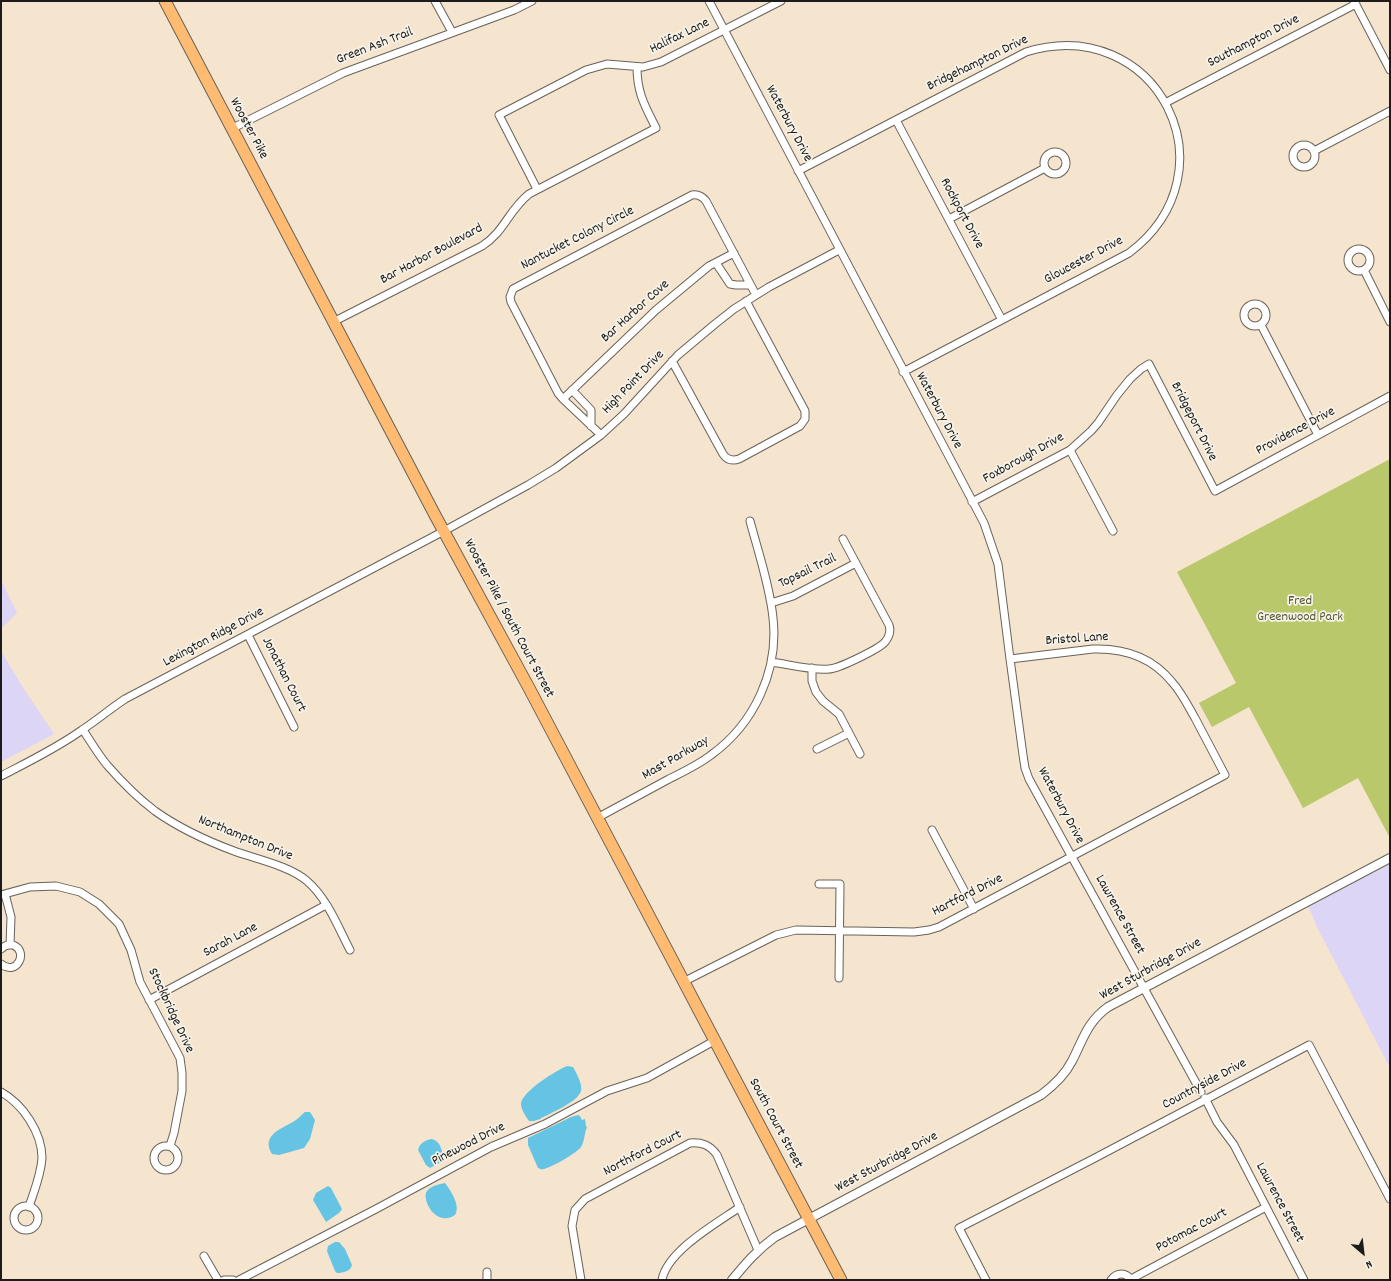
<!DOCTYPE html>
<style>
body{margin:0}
#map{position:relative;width:1391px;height:1281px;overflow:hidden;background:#f5e4ce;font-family:Dekko,sans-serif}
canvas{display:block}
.frame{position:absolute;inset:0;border:2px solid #1c1c1c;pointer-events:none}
.north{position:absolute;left:1343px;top:1233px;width:40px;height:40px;-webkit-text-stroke:3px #f7f3e8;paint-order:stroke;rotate:152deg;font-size:11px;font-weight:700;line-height:16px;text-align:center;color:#1c1c1c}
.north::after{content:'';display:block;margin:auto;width:14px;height:18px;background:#1c1c1c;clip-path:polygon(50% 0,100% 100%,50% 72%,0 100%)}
</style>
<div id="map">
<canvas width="1391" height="1281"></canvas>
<div class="frame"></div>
<div class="north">N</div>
</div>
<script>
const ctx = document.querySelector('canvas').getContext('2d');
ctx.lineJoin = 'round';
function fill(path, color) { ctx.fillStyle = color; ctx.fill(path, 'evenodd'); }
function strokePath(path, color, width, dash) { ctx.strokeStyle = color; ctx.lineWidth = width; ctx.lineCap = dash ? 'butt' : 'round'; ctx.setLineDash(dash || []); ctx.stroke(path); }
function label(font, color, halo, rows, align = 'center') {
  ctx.font = font + ' Dekko,sans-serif'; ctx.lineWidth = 3.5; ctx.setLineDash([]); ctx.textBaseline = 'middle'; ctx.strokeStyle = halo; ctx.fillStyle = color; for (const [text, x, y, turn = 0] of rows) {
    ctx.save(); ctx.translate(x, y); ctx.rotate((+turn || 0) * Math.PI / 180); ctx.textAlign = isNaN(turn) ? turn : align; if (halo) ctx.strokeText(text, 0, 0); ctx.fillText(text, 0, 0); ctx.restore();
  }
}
const built = new Path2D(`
 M1 580 17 613 1 629Z
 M1 651 22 686 54 734 1 762Z
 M1390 864V1068L1317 927 1308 906Z`);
const green = new Path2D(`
 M1390 459V838L1358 778 1303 808 1249 707 1212 727 1199 703 1236 683 1177 572Z`);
const water = new Path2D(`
 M567 1066 573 1067C576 1072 583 1085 581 1091 578 1102 550 1113 540 1119L534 1121H529C526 1117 521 1109 521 1104 521 1092 557 1070 567 1066Z
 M305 1112H310L315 1120 310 1139 304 1148 279 1155 272 1154C261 1136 280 1129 293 1122 297 1120 301 1115 305 1112Z
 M578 1115 580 1116 582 1120 585 1119 586 1126 587 1127C584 1134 585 1140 581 1147 577 1153 552 1167 544 1169 542 1170 541 1169 538 1168L528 1145V1138L571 1117Z
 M431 1139C441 1140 443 1153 443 1161L430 1168 426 1165 418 1150C420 1143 424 1141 431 1139Z
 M445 1183C451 1191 461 1206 455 1215 435 1228 421 1198 427 1191 431 1186 439 1184 445 1183Z
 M328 1186 331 1188 342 1209 339 1213 326 1222 313 1200 316 1193Z
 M335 1242H339L345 1249 352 1265C351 1271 343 1273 337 1273L335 1271 327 1251 328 1246Z`);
const minor = new Path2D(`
 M435 1 452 32
 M709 1 984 523 998 564 1010 659 1023 755 1025 768 1029 779 1201 1092
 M1354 1 1390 70
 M1165 103 1356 4
 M896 120 1002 320
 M231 129 343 73 514 10 532 1
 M1293 156a11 11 0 1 1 22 0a11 11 0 1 1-22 0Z
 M1314 151 1390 111
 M1044 163a11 11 0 1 1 22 0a11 11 0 1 1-22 0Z
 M798 171 1026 52C1156 12 1238 171 1129 253L903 372
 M537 189 499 115 586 70 607 64 643 67 661 62 781 1
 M949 219 1045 168
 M1348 260a11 11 0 1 1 22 0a11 11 0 1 1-22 0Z
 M716 263 730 284 736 285H750
 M1364 270 1390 322
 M1244 315a11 11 0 1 1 22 0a11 11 0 1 1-22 0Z
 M333 322 482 246C505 231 508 211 529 194L656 128C645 106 637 93 637 67
 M1261 325 1318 435
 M672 361 723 454C727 460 733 461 739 459L800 426 805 419V411L746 301
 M572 390 591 410V426
 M563 399 656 310 709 266 734 253
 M601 435 563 399 558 393 511 302 510 297 513 289 692 195C698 194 702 196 706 201L756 295
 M1070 450 1113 531
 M972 502 1070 450 1091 431 1098 423 1117 395 1130 379 1141 369 1149 364 1215 491 1390 396
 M771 603 793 596 856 563
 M248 635 294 727
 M771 662C787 664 814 671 829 669 838 669 879 649 885 642 889 637 891 631 889 625L843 539
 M812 668V681L816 692 823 701 839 714 860 754
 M83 730C91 742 98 754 107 765 121 781 139 799 155 811 179 828 207 841 234 851 256 859 290 866 307 881 327 898 338 927 350 950
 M817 749 849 733
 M1 776C28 762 57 748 82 730 97 720 110 709 125 699L444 531 528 485 556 468 601 435 624 414 678 355 715 324 734 309 769 287 839 250
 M597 818C621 805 645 792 669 779 683 772 698 765 711 755 754 724 779 671 773 618 770 587 758 551 750 521
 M932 830 974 909
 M819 884H840L839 978
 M5 894 11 917 10 945
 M1 895 30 887 56 886 80 892 99 904 119 924 131 950 140 982 180 1058 182 1073V1091L174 1133 170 1146
 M1 949C4 946 8 944 13 945 29 951 17 977 1 964
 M683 982 776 935 796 930 914 932 929 930 939 927 1225 775C1215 756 1205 737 1195 718 1188 706 1182 693 1172 682 1152 657 1124 648 1093 649L1010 659
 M149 1000 326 905
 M1 1092C23 1104 42 1133 42 1158 41 1175 34 1191 29 1207
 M1205 1098 1217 1122 1234 1145 1304 1280
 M154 1158a12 12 0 1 1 24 0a12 12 0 1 1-24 0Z
 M14 1218a12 12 0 1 1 24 0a12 12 0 1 1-24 0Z
 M204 1256 218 1280
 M487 1272V1280
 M1131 1279 1266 1207
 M224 1280H233
 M239 1280 376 1209 491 1147 545 1124 607 1091 647 1078 714 1041
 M581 1280 572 1226 575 1210 585 1199 690 1143C702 1142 710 1145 717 1155L758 1250
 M662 1280C667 1251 717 1223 740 1207
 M986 1280 959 1228 1093 1159 1309 1045 1390 1199
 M1111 1280C1117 1272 1126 1272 1131 1280`);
const tertiary = new Path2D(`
 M732 1280C746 1263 757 1250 775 1237L1041 1095C1053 1086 1065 1075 1072 1061 1083 1040 1087 1022 1108 1007L1390 858`);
const primary = new Path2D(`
 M165 1 436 517 529 688 841 1280`);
const streetNames = [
 ["Halifax Lane",680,37,-26],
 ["Southampton Drive",1254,42,-27],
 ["Green Ash Trail",375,47,-21],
 ["Bridgehampton Drive",978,64,-26],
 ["Waterbury Drive",788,124,62],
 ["Wooster Pike",248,129,62],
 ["Rockport Drive",961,214,62],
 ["Nantucket Colony Circle",578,239,-27],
 ["Bar Harbor Boulevard",432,255,-28],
 ["Gloucester Drive",1084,261,-28],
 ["Bar Harbor Cove",636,312,-42],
 ["High Point Drive",634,383,-46],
 ["Waterbury Drive",938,411,62],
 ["Bridgeport Drive",1193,422,63],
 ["Providence Drive",1296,432,-28],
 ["Foxborough Drive",1024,459,-29],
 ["Topsail Trail",808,572,-26],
 ["Wooster Pike / South Court Street",508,619,62],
 ["Lexington Ridge Drive",214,638,-28],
 ["Bristol Lane",1077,640,-4],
 ["Jonathan Court",283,675,63],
 ["Mast Parkway",676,759,-30],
 ["Waterbury Drive",1060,806,62],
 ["Northampton Drive",245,839,22],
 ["Hartford Drive",968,896,-27],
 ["Lawrence Street",1119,915,61],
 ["Sarah Lane",231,941,-28],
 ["West Sturbridge Drive",1151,970,-29],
 ["Stockbridge Drive",170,1011,65],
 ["Countryside Drive",1205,1085,-28],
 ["South Court Street",775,1124,62],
 ["Pinewood Drive",469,1145,-27],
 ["Northford Court",643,1154,-27],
 ["West Sturbridge Drive",887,1163,-28],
 ["Lawrence Street",1279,1203,62],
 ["Potomac Court",1192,1231,-28]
];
const parkNames = [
 ["Fred",1300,602],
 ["Greenwood Park",1300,618]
];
fill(built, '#ddd5f6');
fill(green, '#b9c86b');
fill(water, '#65c4e3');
strokePath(minor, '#68625a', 9);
strokePath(tertiary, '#68625a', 10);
strokePath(primary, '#68625a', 13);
strokePath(minor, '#fff', 7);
strokePath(tertiary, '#fff', 8);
strokePath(primary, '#ffbb71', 11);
label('14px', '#1c1c1c', '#f7f3e8', streetNames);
label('14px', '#535838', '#f7f3e8', parkNames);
</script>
